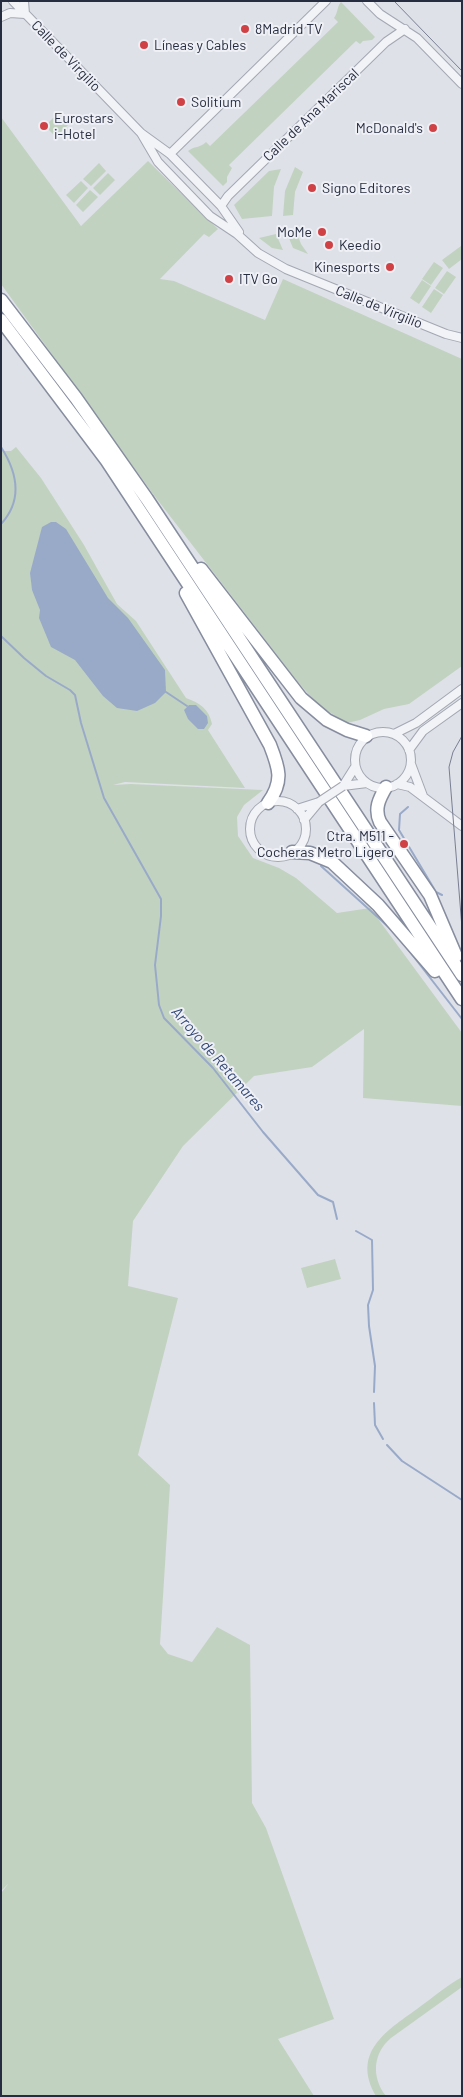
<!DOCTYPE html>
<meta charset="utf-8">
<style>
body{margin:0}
#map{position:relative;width:463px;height:2097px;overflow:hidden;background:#dfe1e8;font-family:Barlow,sans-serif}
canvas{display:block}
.frame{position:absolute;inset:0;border:2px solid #272d40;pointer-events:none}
</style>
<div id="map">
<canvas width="463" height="2097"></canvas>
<div class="frame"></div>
</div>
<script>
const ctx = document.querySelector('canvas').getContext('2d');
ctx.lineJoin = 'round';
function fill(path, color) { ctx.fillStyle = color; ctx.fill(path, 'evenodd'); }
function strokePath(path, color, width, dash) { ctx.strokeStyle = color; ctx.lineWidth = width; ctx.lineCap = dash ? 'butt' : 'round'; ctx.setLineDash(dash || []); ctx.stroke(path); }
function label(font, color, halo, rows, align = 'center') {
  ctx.font = font + ' Barlow,sans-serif'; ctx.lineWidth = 4; ctx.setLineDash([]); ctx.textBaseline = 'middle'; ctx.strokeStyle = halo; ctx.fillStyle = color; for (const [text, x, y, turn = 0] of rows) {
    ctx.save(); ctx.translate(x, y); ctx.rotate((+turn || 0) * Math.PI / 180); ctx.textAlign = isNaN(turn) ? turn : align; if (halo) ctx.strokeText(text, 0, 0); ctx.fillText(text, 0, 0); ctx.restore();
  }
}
const green = new Path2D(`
 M341 2 375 37 372 40 363 41 360 44 356 41 229 165 232 168 227 177V182L223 186 188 151C194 146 200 148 206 142L210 146 338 22 334 18C338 13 337 6 341 2Z
 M59 112 70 123 56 137 45 126Z
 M1 117 81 226 148 161 218 229 209 237 204 234 160 279 174 281 265 320 283 279 462 359V666L409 704 384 709 360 720 347 723 318 705 297 681 153 494 1 284Z
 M99 163 106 171 91 186 83 179Z
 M295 167 303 172 295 192 293 215 283 216 285 191Z
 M281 169 274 187 272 216 242 219 234 205 269 171Z
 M108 173 115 180 100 195 93 188Z
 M81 181 88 188 74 203 66 195Z
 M90 190 98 197 83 212 76 205Z
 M295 228 301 244 308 254 293 248 286 231Z
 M276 234 283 250 272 248 259 238Z
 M461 246 462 259 449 269 442 260Z
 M434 262 443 268 431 285 422 279Z
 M447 271 456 277 444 294 435 288Z
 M422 280 431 286 419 304 410 298Z
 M434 289 443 295 431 313 422 307Z
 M16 447 41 478 84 545 117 604 136 621 186 698C200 703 209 709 212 724L208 730 245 788 125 782 113 785 131 784 263 790 244 805 237 817 238 836 253 858 279 868 296 878 337 913 370 908 462 1033V1106L363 1098 364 1029 312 1067 254 1076 183 1146 133 1221 128 1286 178 1298 138 1455 170 1485 160 1644 168 1654 192 1662 217 1627 250 1645 252 1803 266 1828 334 2019 278 2039 314 2096H1V1893L9 1883 1 1891V451H11Z
 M335 1259 341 1279 307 1288 301 1268Z
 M462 1977V1987L391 2038C373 2053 371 2077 386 2096H376C351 2053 386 2031 417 2009 432 1998 446 1986 462 1977Z`);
const water = new Path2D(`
 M51 522H56L66 529 108 598 128 618 165 670 166 692 155 703 137 711 117 708 103 696 75 660 51 647 39 618 40 610 32 590 30 573 42 527Z
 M189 705H196L207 716 208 723 204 729H198L188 719 184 710Z`);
const stream = new Path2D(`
 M1 447C17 472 23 500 1 524
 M1 636 24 658 46 676 70 690 75 695 81 723 104 798 161 899V916L155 965 159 1005 164 1018 213 1068 263 1132 318 1195 333 1202 337 1219
 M166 692 187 706
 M408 807 400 814 399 830 436 892 442 895
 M321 866 393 931
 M407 948 462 1019
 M356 1231 372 1240 373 1290 368 1305 369 1326 375 1366 374 1392
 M374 1403 375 1425 383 1439
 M387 1445 402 1461 462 1500`);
const minor = new Path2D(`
 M13 1 141 133 170 154 221 206 239 232
 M367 1 380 14 417 38 462 84
 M1 17 10 13 25 14 24 1
 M141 133 158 162 210 216 237 234 258 253 286 269 446 334 462 338
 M170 154 326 1
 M221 206 228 196 386 42 405 29
 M355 760a28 28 0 1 1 56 0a28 28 0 1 1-56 0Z
 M394 734 416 723 462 689
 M409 750 423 731 462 703
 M411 764 423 796
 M397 784 410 787 462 826
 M343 786 367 783
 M343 786 355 767
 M250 829a28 28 0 1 1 56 0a28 28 0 1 1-56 0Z
 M297 809 319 802
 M304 820 319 802`);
const trunk = new Path2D(`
 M1 300 76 398 147 499 462 975
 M1 320 107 461 462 999
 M201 569 301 698 327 720 347 730 366 736
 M186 593 270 745C279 768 284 781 268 803
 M386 787C379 799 374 809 380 822L430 895 456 956
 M292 852 310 853 332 862 378 905 435 971`);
const tram = new Path2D(`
 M394 1 462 71
 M462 736 453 752 449 767 462 928`);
const minorBridge = new Path2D(`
 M319 802 343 786`);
const markers = [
 [245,29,5,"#d04145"],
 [144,45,5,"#d04145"],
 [181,102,5,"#d04145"],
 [44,126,5,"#d04145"],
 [433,128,5,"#d04145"],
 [312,188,5,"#d04145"],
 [322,232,5,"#d04145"],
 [329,245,5,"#d04145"],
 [390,267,5,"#d04145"],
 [229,279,5,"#d04145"],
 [404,844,5,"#d04145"]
];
const poiNames = [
 ["8Madrid TV",255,29],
 ["Líneas y Cables",154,45],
 ["Solitium",191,102],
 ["Eurostars",54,118],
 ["i-Hotel",54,134],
 ["McDonald's",423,128,"right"],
 ["Signo Editores",322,188],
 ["MoMe",312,232,"right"],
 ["Keedio",339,245],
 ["Kinesports",380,267,"right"],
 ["ITV Go",239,279],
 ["Ctra. M511 -",394,836,"right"],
 ["Cocheras Metro Ligero",394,852,"right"]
];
const streetNames = [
 ["Calle de Virgilio",66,56,46],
 ["Calle de Ana Mariscal",311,115,-44],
 ["Calle de Virgilio",379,307,22]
];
const waterNames = [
 ["Arroyo de Retamares",218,1059,49]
];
fill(green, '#c2d2c0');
fill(water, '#99aac9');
strokePath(stream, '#99aac9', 2);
strokePath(minor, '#a4a7b2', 10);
strokePath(trunk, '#868d9f', 15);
strokePath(minor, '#f1f3f7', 8);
strokePath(trunk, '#fff', 12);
strokePath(tram, '#787f92', 1);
strokePath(minorBridge, '#a4a7b2', 10, []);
strokePath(minorBridge, '#f1f3f7', 8);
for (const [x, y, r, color] of markers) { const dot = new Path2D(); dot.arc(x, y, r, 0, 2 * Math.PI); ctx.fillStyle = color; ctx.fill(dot); strokePath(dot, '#eef0f6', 2); }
label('14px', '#272d40', '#eef0f6', poiNames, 'left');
label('14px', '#272d40', '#eef0f6', streetNames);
label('italic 15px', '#314774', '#eef0f6', waterNames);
</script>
